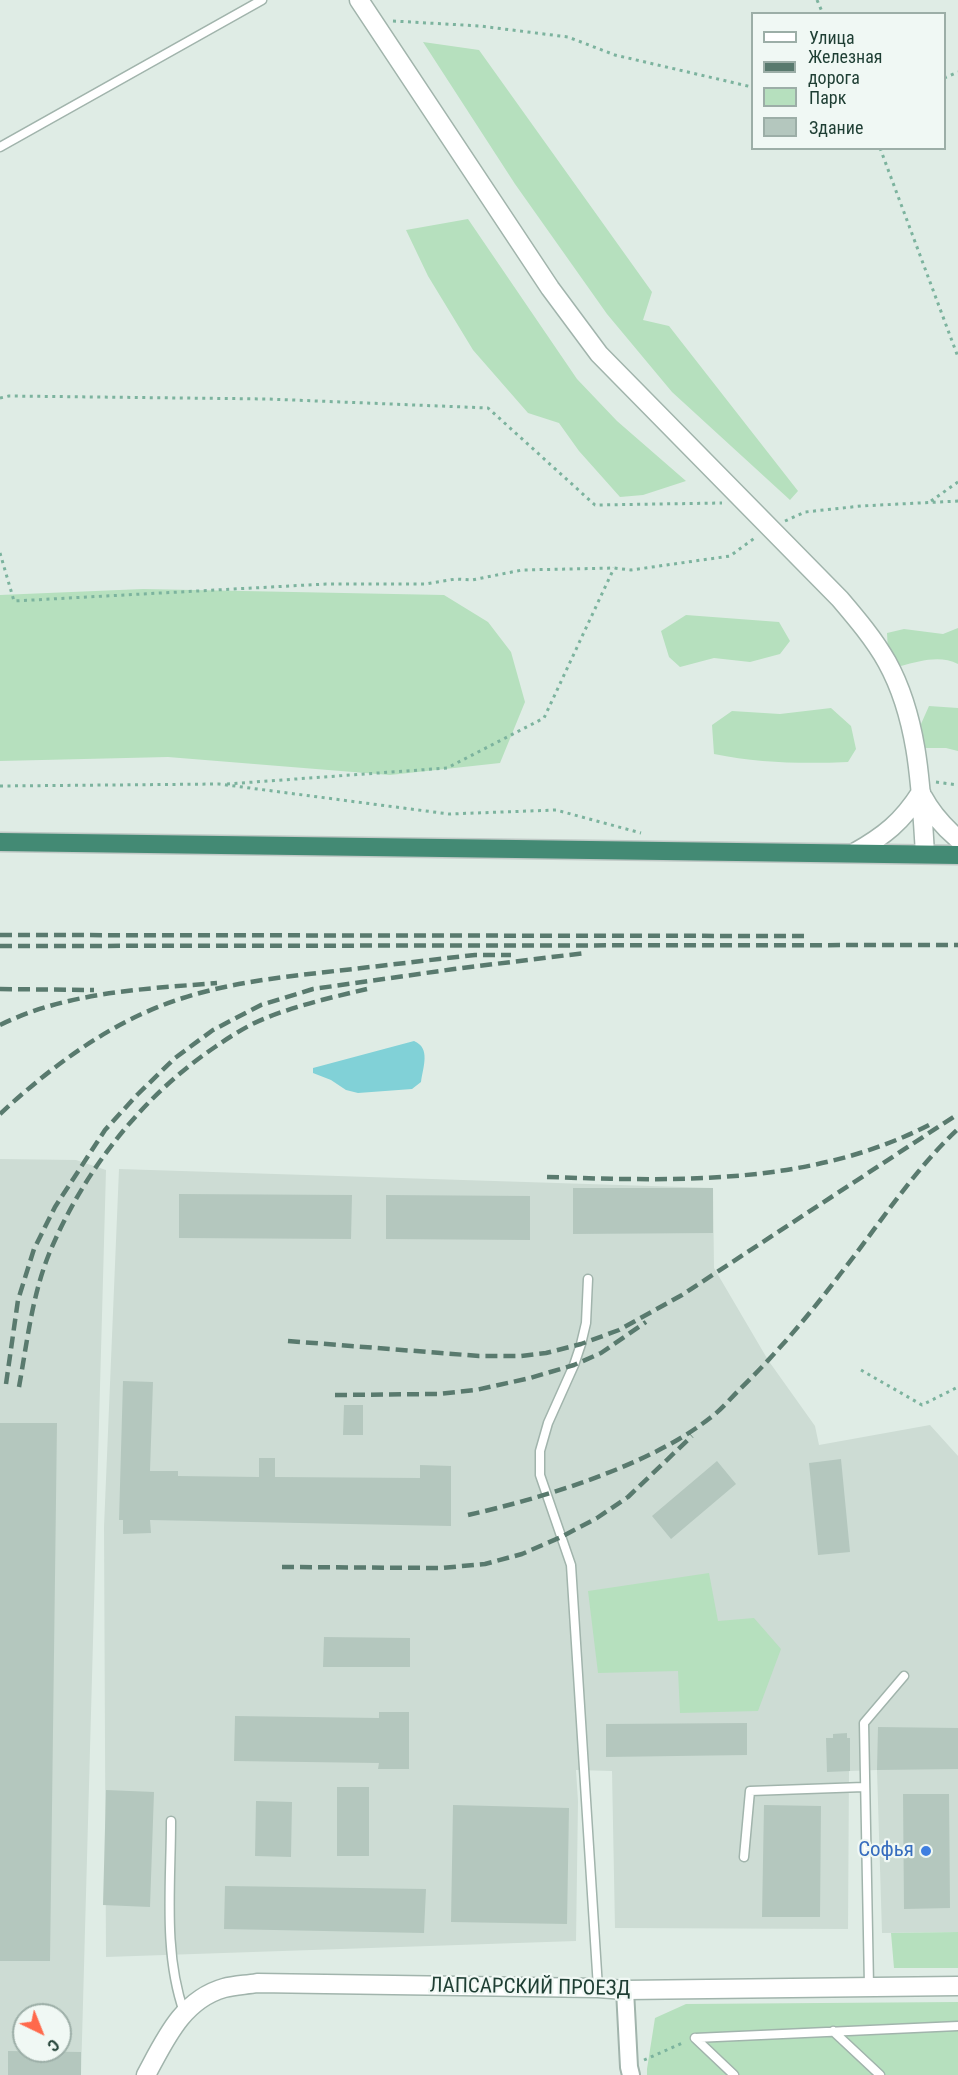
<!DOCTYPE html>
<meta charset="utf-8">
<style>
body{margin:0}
#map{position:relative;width:958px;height:2075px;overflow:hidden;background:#dfece5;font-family:"Roboto Condensed",sans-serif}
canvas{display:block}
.legend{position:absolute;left:751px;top:12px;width:195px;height:138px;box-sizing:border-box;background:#f0f8f4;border:2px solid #9caea7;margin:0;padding:8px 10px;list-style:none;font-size:18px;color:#1e3e33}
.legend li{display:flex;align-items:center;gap:12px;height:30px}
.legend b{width:30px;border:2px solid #9caea7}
.north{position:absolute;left:12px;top:2003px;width:60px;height:60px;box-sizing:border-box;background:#f0f8f4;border:2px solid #9caea7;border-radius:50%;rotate:137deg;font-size:16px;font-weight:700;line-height:24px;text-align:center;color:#1e3e33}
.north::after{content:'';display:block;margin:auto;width:21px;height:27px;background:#ff694b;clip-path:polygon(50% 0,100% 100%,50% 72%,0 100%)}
</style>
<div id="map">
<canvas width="958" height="2075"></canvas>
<ul class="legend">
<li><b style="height:8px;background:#fff"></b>Улица</li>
<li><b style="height:8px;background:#597a6e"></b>Железная дорога</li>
<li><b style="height:16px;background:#b6e0be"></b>Парк</li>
<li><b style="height:16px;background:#b4c7be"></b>Здание</li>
</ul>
<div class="north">С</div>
</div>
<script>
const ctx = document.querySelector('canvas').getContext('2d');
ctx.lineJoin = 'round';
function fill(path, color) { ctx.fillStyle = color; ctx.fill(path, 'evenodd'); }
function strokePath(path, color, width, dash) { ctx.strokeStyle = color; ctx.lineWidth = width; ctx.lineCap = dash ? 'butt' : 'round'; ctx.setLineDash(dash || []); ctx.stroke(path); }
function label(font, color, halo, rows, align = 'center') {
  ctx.font = font + ' "Roboto Condensed",sans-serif'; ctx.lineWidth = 4.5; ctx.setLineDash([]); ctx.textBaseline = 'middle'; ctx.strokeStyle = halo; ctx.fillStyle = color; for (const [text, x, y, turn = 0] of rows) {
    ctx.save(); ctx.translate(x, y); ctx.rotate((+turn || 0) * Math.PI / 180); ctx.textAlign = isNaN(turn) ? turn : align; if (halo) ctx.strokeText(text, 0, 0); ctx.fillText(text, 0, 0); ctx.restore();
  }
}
const built = new Path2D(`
 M0 1159 76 1160 106 1170 81 2075H0ZM24 2015H60V2051H24Z
 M119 1169 713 1188 714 1268 768 1360 815 1426 819 1445 930 1425 958 1456V1932L882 1933 877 1770 849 1771 848 1929 615 1928 612 1771 576 1770 578 1801 576 1941 106 1957 104 1527Z`);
const green = new Path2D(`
 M423 42 479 50 652 292 643 320 669 326 798 491 790 500 672 392 607 314 515 184Z
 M468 219 577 379 617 421 686 481 643 495 620 497 579 451 559 423 528 413 473 350 428 276 406 230Z
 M143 589 444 595 488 622 511 652 525 702 500 763 390 775 168 757 0 761V595Z
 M686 615 779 622 790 641 780 654 750 662 714 658 680 667 669 657 661 631Z
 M958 628V664C940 655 920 661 901 666L888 652 887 633 904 629 943 634Z
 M929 706 958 708V751L946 748H923L921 724Z
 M831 708 851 726 856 749 848 762C802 764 759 763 714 754L712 725 732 711 780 714Z
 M709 1573 718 1621 754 1618 781 1649 758 1711 680 1713 678 1671 598 1673 588 1591Z
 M958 1932V1968H894L891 1933Z
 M958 2002V2075H647V2069L655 2018 686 2004Z`);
const water = new Path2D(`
 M414 1041C431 1048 423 1067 421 1082L412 1089 358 1093 346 1090 331 1080 313 1073V1068Z`);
const building = new Path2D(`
 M573 1188H713V1233L573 1234Z
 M179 1194 352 1195 351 1239 179 1238Z
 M386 1195 530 1196V1240L386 1239Z
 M123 1381 153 1382 150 1471H178V1476L259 1477V1458H275V1477L420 1478V1465L451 1466V1526L150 1520 151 1533 123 1534V1520H119Z
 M344 1405H363V1435H343Z
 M0 1423H57L50 1961H0Z
 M841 1459 850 1552 818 1555 809 1463Z
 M717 1461 736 1484 671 1539 652 1516Z
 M324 1637 410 1638V1667H323Z
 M379 1712H409V1769H378L379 1763 234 1761 235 1716 379 1718Z
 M747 1723V1755L606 1757V1724Z
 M878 1727 958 1728V1769L877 1770Z
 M847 1733V1738H850V1771L827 1772 826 1738H833V1734Z
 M337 1787H369V1856H337Z
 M106 1790 154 1792 150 1907 103 1905Z
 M903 1794H949L950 1908 904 1909Z
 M256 1801 292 1802 291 1857 255 1856Z
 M453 1805 569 1808 567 1924 451 1922Z
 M764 1805 821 1806 820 1917H762Z
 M225 1886 426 1889 424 1933 224 1929Z
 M8 2051 81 2052V2075H8Z`);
const path = new Path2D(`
 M817 0 823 14
 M393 21 480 26 568 37 615 55 752 87
 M944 78 958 72
 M880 148 958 357
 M0 398 9 396 268 399 488 408 595 505 722 503
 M931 501 958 482
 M785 521 805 512 861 506 958 501
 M0 553 14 601 326 584H425L456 579 472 580 522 570 614 568 631 570 730 556 756 537
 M936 782 958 785
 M227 784 447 768 544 718 614 568
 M0 786 219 784 449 814 556 810 641 833
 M861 1370 922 1405 958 1387
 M644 2060 685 2042`);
const service = new Path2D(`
 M0 147 262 0
 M588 1279 586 1323 581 1344 574 1365 548 1423 540 1451V1475L571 1565 598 1988
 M171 1821C171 1884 163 1953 184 2012
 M744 1857 750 1791 864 1787
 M869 1986 864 1723 904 1676
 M833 2031 880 2075
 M695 2038 958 2026
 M695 2038 734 2075`);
const minor = new Path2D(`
 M625 1990 629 2067 631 2075`);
const tertiary = new Path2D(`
 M359 0 550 288 599 354 840 599C857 619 874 639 887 662 919 720 921 790 925 854
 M923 797C932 814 943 826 958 839
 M854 853C884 836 902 822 921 792
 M146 2075C165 2040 182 2000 224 1988 235 1985 246 1985 257 1983L598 1988 625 1990 958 1986`);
const trunk = new Path2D(`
 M0 842 958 855`);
const rail = new Path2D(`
 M0 935 805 936
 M0 946 958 945
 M0 989 94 990
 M0 1025C67 992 143 989 217 983
 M0 1114C53 1065 113 1020 183 998 233 982 283 977 335 971 381 966 428 960 475 955H511
 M547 1177C677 1181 810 1186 929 1125
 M288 1341 479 1356H521L546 1353 581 1344 619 1330 682 1295 958 1114
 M6 1384 18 1300 34 1249 55 1207 105 1130 137 1095 175 1058 213 1030 261 1005 313 989 454 969 585 953
 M19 1387C27 1343 32 1296 49 1254 83 1172 141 1097 215 1047 231 1036 248 1025 266 1018 298 1005 333 997 367 989
 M335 1395 437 1394 476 1390 530 1378 574 1365 601 1353 646 1322
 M468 1515C543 1498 649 1466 710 1418 721 1410 730 1399 740 1389 777 1353 810 1314 841 1273 879 1225 913 1171 958 1129
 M282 1567 441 1568 485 1564 522 1554 561 1537 597 1518 628 1497 692 1436`);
const markers = [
 [926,1851,6,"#3f7fe0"]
];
const shopNames = [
 ["Софья",914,1851]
];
const streetNames = [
 ["ЛАПСАРСКИЙ ПРОЕЗД",530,1988,1]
];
fill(built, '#cddcd4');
fill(green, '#b6e0be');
fill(water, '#81d1d7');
fill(building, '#b4c7be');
strokePath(service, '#a1b4ac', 11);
strokePath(minor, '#a1b4ac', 20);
strokePath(tertiary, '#a1b4ac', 21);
strokePath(trunk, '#c0c9c6', 21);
strokePath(path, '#7cb39e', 3, [3, 4.5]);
strokePath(service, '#fff', 8);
strokePath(minor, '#fff', 16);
strokePath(tertiary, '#fff', 18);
strokePath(trunk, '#438a74', 18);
strokePath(rail, '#597a6e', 4.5, [12, 6]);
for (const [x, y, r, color] of markers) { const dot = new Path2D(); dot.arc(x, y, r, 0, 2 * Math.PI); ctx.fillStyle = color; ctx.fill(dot); strokePath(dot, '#f0f8f4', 2); }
label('21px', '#366cbe', '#f0f8f4', shopNames, 'right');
label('21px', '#1e3e33', '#f0f8f4', streetNames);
</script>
